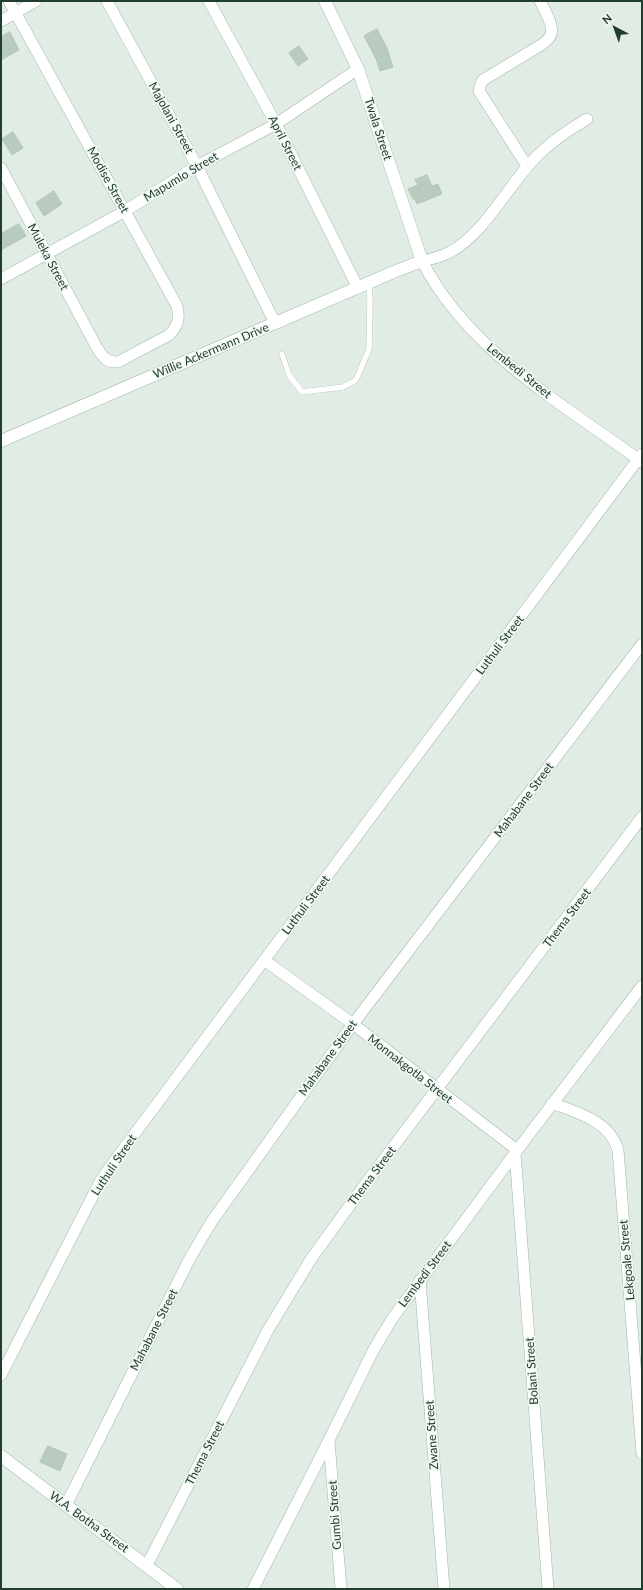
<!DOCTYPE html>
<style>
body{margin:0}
#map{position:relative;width:643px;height:1590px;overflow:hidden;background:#e1ede4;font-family:Lato,sans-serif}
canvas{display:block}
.frame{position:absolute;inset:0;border:2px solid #203e2e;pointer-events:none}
.north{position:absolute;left:595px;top:8px;width:40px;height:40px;-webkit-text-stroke:3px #f2f9f4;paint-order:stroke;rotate:319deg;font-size:11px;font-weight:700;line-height:16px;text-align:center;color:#203e2e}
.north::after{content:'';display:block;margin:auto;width:14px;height:18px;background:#203e2e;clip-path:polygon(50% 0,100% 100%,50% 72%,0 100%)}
</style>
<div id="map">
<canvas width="643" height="1590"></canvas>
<div class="frame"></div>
<div class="north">N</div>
</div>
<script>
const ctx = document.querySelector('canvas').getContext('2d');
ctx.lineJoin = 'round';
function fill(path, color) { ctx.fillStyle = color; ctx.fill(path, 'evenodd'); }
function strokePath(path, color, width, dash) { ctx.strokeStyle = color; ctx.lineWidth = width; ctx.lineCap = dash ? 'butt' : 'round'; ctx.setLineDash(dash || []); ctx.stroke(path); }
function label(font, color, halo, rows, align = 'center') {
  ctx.font = font + ' Lato,sans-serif'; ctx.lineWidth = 3.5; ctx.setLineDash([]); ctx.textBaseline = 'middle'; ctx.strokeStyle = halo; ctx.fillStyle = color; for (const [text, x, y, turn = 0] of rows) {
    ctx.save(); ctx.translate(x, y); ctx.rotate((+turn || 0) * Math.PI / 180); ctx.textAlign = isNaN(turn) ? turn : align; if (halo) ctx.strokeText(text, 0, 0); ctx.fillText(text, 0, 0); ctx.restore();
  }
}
const building = new Path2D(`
 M377 29 387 48 393 67 380 71 376 59 364 36Z
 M10 32 19 50 1 60V37Z
 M299 46 308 59 298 66 289 53Z
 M13 132 23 148 12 155 2 139Z
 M427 175 432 186 438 184 442 194 417 204 415 199H413L408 189 418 185 415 180Z
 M54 191 62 204 44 216 36 203Z
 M19 224 26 236 1 250V234Z
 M48 1446 67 1454 60 1471 40 1462Z`);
const lane = new Path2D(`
 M282 354 289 375 302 392 343 387 356 380 369 349 370 300 369 283`);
const street = new Path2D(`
 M107 1 197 166 275 323
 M209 1 276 124 358 288
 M1 21 36 1
 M587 119C570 129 552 141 538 155 510 182 485 234 450 252 441 257 432 259 422 261 469 352 563 404 642 462
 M527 166 479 91 480 86 483 80 541 45C545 42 550 39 551 34 554 24 544 10 540 1
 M1 168 96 346C102 356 106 363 118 362L169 335C178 326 180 318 177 306L9 1
 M1 279 125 211 197 166 276 124 358 69
 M264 960 353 1024 517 1150
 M552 1103C578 1113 610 1121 618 1150L642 1453
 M515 1153 548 1589
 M420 1280 444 1589
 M1 1375 85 1211 101 1180 118 1156 642 454
 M329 1441 341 1589
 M66 1505 190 1258 212 1221 353 1024 642 644
 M147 1565 268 1330 311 1259 366 1183 642 817
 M253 1589 329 1440 374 1349 392 1319 515 1153 642 986`);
const secondary = new Path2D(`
 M1 441 396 271 422 261 358 69 325 1
 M1 1456 177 1589`);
const streetNames = [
 ["Majolani Street",171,118,61],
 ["Twala Street",378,129,72],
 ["April Street",285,143,63],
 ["Mapumlo Street",181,177,-31],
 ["Modise Street",108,180,61],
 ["Muleka Street",48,257,62],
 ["Willie Ackermann Drive",211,351,-23],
 ["Lembedi Street",519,371,39],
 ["Luthuli Street",500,645,-53],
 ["Mahabane Street",524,800,-53],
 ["Luthuli Street",306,905,-53],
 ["Thema Street",567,918,-53],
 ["Mahabane Street",328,1058,-54],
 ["Monnakgotla Street",410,1069,38],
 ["Luthuli Street",114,1165,-56],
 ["Thema Street",372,1176,-53],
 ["Lekgoale Street",627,1260,-95],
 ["Lembedi Street",425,1274,-53],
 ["Mahabane Street",154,1330,-63],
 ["Bolani Street",532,1371,-94],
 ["Zwane Street",432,1435,-94],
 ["Thema Street",205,1453,-63],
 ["Gumbi Street",335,1515,-94],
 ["W.A. Botha Street",89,1522,36]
];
fill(building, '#b9cabf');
strokePath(building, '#b3c7b9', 1);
strokePath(lane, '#a3b5aa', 6);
strokePath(street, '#a3b5aa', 12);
strokePath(secondary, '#a2bcac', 13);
strokePath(lane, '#fff', 5.5);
strokePath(street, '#fff', 11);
strokePath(secondary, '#fff', 12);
label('12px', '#203e2e', '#f2f9f4', streetNames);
</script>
